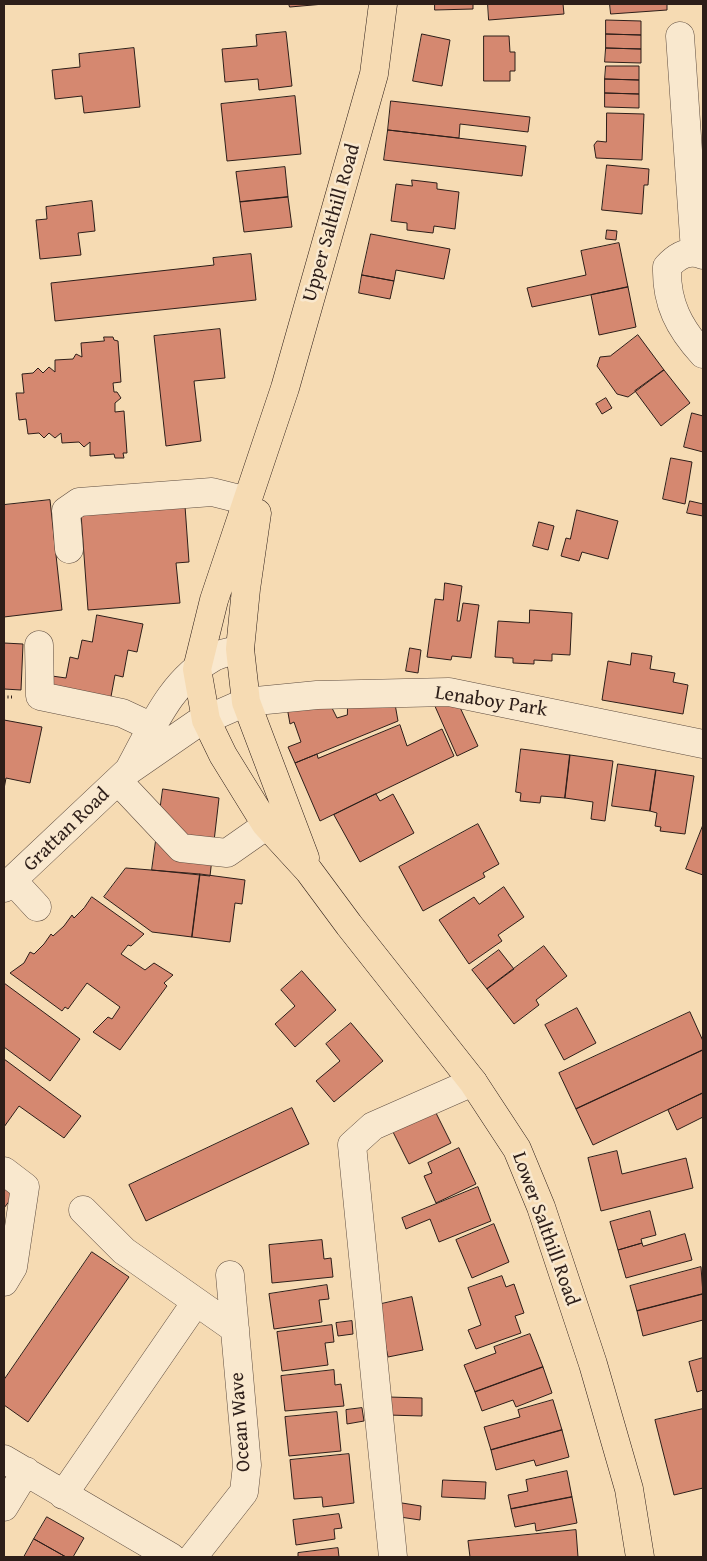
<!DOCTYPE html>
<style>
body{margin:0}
#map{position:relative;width:707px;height:1561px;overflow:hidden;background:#f6dbb3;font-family:"Gentium Book Plus",serif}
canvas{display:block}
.frame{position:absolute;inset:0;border:5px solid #2d1e19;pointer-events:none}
</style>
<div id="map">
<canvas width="707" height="1561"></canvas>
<div class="frame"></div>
</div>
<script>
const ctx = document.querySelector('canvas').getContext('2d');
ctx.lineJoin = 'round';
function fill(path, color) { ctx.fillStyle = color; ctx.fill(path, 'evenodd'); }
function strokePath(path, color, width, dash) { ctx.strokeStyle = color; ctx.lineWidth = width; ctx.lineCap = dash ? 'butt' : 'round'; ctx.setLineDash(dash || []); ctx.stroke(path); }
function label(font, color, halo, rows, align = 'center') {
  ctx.font = font + ' "Gentium Book Plus",serif'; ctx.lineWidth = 5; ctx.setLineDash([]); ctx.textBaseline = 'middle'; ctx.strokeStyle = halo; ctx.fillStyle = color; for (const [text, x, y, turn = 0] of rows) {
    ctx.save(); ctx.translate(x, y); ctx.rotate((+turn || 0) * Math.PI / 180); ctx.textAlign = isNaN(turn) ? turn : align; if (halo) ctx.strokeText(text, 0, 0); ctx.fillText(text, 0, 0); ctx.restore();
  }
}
const building = new Path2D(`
 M289 4H324L290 7Z
 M435 4H473V9L435 10Z
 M488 4H563L564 14 489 20Z
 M610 4H667V10L611 14Z
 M606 20 641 21V35L606 34Z
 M286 32 292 86 259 90 258 79 225 82 222 49 257 46 256 35Z
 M422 34 450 40 442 86 413 81Z
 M606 34 641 35V49L606 48Z
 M484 36H509L510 52H515V71H510V81H484Z
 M134 48 140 107 84 113 82 96 55 99 52 70 80 67 79 54Z
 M606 48 641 49V63L605 62Z
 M606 66H639V80L605 79Z
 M605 79 639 80V94L605 93Z
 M605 93 639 94V108L605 107Z
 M295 96 301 154 227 161 221 104Z
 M391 101 530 117 528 132 460 124 459 138 388 130Z
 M607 113 644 114 642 160 596 158 594 145 597 141 606 142Z
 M388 130 526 146 522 176 384 160Z
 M607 165 649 169 648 185H644L642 214 602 210Z
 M285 167 288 197 240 202 236 172Z
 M412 180 437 183V189L459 192 455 229 434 226 433 233 407 230V223L391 221 396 184 412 186Z
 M288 197 292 227 244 232 240 202Z
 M92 201 95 231 78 233 81 255 40 259 36 220 47 219 46 207Z
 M607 230 617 231 616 240 606 239Z
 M371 234 450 249 444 279 396 270 394 281 362 275Z
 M619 243 628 287 532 307 527 288 586 275 581 251Z
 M251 254 256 300 55 321 51 283 214 265 213 258Z
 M362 275 394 281 390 299 359 293Z
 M628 287 636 327 599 335 591 295Z
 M220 329 225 378 194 381 201 441 166 446 154 336Z
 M638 335 664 370 628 397 617 394 597 366 600 357 610 356Z
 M104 337H113L114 340 118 341 121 382 113 383 114 392H117L121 398 115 403V412L124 411 127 453H123L124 458H115L114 454 90 456V442L84 447 79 442 62 443 61 433 55 438 49 433 44 438 39 433 28 434 26 419 19 420 16 393H24L22 374 33 373 38 368 43 373 49 367 55 372V360L73 359 76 354 82 357 81 343 104 341Z
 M664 370 690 403 661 426 635 391Z
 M606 398 612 408 602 414 596 404Z
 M692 413 703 416V452L684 447Z
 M671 458 692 462 685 504 663 499Z
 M50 500 62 610 4 617V505Z
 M690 501 703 504V516L687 513Z
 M185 506 189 562 176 563 180 603 88 610 81 514Z
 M577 510 618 521 608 559 582 552 579 561 561 556 566 538 570 539Z
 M539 522 554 526 548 550 533 546Z
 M445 583 462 586 457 621H460L463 603 479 605 471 658 452 656 451 660 427 657 435 599 443 600Z
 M530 610 572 613 570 655 552 654V661L534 660V664L513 663V658L495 657 498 621 529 623Z
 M97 615 143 624 137 652 128 650 123 677 115 675 110 702 50 687 52 676 66 678 70 657 78 659 82 640 92 642Z
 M4 643 23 644 21 690 4 689Z
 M410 648 421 650 418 673 406 671Z
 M632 653 652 656 650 669 675 673 673 682 688 685 683 714 602 700 608 661 630 665Z
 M457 701 478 746 457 756 434 704Z
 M348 703 395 704 398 721 295 763 288 747 301 742 294 722 290 724 287 707 330 704 337 718 347 715Z
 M4 720 42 727 30 783 6 778 4 789Z
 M400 725 407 746 442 729 454 756 320 821 295 763 317 754 318 758Z
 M521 749 570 755 565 798 541 796 540 803 520 801 521 793 516 792Z
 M570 755 613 761 605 821 591 819 593 802 565 798Z
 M618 764 656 770 650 811 612 806Z
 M656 770 694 776 685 834 660 831 661 827 655 826 657 813 650 811Z
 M163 789 219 798 210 876 152 870Z
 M376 794 380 801 393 794 414 833 360 862 334 815Z
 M478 824 499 864 483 873 485 877 423 911 399 867Z
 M703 825V875L686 869Z
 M126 868 200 874 192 937 152 932 104 897Z
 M200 874 245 880 242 904 235 903 230 942 192 937Z
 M504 887 524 917 498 935 502 941 469 964 439 920 474 897 479 904Z
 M92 897 144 934 131 946 128 945 121 954 145 970 154 963 173 975 164 983 167 986 120 1050 93 1032 108 1017 112 1019 120 1007 87 983 68 1009 65 1007 62 1011 10 973 24 963 30 952 34 954 44 944 51 934 53 936 64 926 72 915 74 918 84 908Z
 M544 946 567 976 536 1000 539 1005 514 1024 487 989Z
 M499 950 514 969 487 989 472 970Z
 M302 971 336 1010 295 1047 275 1024 295 1006 281 990Z
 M4 983 80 1039 50 1081 4 1047Z
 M577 1008 596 1043 564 1060 545 1025Z
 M690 1012 703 1041V1050L576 1109 559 1073Z
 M351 1023 383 1061 334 1102 316 1081 340 1061 326 1044Z
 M703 1050V1093L593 1145 576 1109Z
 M4 1059 81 1116 64 1138 19 1106 4 1127Z
 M703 1093V1117L677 1130 668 1110Z
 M433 1107 451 1143 409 1164 391 1128Z
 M292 1108 309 1144 146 1221 129 1185Z
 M459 1148 476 1184 436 1203 424 1176 432 1173 428 1163Z
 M617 1151 622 1174 686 1158 693 1188 601 1211 588 1158Z
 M478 1187 491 1221 439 1242 430 1219 406 1229 402 1218Z
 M4 1188 14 1195 4 1208Z
 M650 1211 656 1235 641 1239 642 1243 618 1250 610 1222Z
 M494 1224 509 1262 472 1278 456 1240Z
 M685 1234 692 1260 626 1278 618 1250 642 1243 643 1246Z
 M322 1240 324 1259 331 1258 333 1277 272 1283 269 1245Z
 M92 1252 129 1277 28 1422 4 1405V1380Z
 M701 1267 703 1294 637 1311 630 1286Z
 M502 1276 506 1287 514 1284 524 1313 515 1316 521 1333 476 1349 468 1330 481 1325 468 1288Z
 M327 1285 329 1299 319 1300 322 1322 274 1329 269 1294Z
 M703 1294V1320L643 1336 637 1311Z
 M412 1297 423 1350 388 1357 377 1305Z
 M352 1321 353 1334 338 1336 336 1323Z
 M332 1325 334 1342 325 1343 328 1365 282 1371 277 1332Z
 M530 1334 543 1367 475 1392 464 1365 496 1353 494 1347Z
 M703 1358V1390L697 1392 689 1362Z
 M543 1367 552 1393 516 1407 513 1400 482 1411 475 1392Z
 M334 1370 335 1385 341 1384 344 1406 285 1411 281 1376Z
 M389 1397 422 1398V1416L388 1415Z
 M553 1400 562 1430 491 1450 484 1427 520 1417 518 1410Z
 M362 1408 364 1421 347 1424 346 1410Z
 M703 1409V1488L674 1495 655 1420Z
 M337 1412 341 1451 289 1456 285 1417Z
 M562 1430 569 1457 536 1466 534 1460 496 1470 491 1450Z
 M349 1454 354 1503 323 1507 322 1497 294 1499 290 1460Z
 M567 1471 572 1497 511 1509 508 1495 528 1491 526 1480Z
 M443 1480 486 1482 485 1499 442 1497Z
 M572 1497 577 1523 536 1531 535 1523 515 1527 511 1509Z
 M402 1503 421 1506 420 1520 400 1517Z
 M339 1514 342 1528 334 1529 335 1539 296 1545 293 1520Z
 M47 1517 84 1538 73 1557H66L34 1539Z
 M576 1530 578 1557H470L468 1541Z
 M34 1539 66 1557H24Z
 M338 1548 339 1557H298V1553Z`);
const path = new Path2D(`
 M4 697H14`);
const minor = new Path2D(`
 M680 36 695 251
 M703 255C688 249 677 256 667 267 666 303 679 328 703 354
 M69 549 66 511 79 502 212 492 248 501
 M39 645 40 696 122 713 152 727
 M130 768C152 728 171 680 214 657 221 653 231 652 240 649
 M118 781 181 848 227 853 267 825
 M13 881 37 907
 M4 888 128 771 196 724 246 702 317 695 449 692 703 744
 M4 1171 25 1187 13 1267 4 1282
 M83 1210 124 1251 235 1329
 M4 1459 171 1557
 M63 1495 196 1302
 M4 1507 26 1471
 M193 1557 244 1492 247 1465 230 1275
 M393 1557 352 1145 373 1126 473 1082`);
const major = new Path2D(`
 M383 4 374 74 285 388 214 600 197 669 206 720 223 755 265 823 309 871 349 925 473 1082 517 1149 541 1207 593 1364 629 1489 640 1557
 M257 513 246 589 240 649 246 702 305 858`);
const streetNames = [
 ["Upper Salthill Road",332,223,-74],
 ["Lenaboy Park",491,702,9],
 ["Grattan Road",67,830,-44],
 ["Lower Salthill Road",545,1229,70],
 ["Ocean Wave",241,1422,-94]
];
fill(building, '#d58870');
strokePath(building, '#2d1e19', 1);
strokePath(minor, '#5f4d40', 29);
strokePath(major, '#2d1e19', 29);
strokePath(path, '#2d1e19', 3, [1, 2.5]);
strokePath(minor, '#f9e8ce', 28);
strokePath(major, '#f6dbb3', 28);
label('20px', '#2d1e19', '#f9e8ce', streetNames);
</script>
